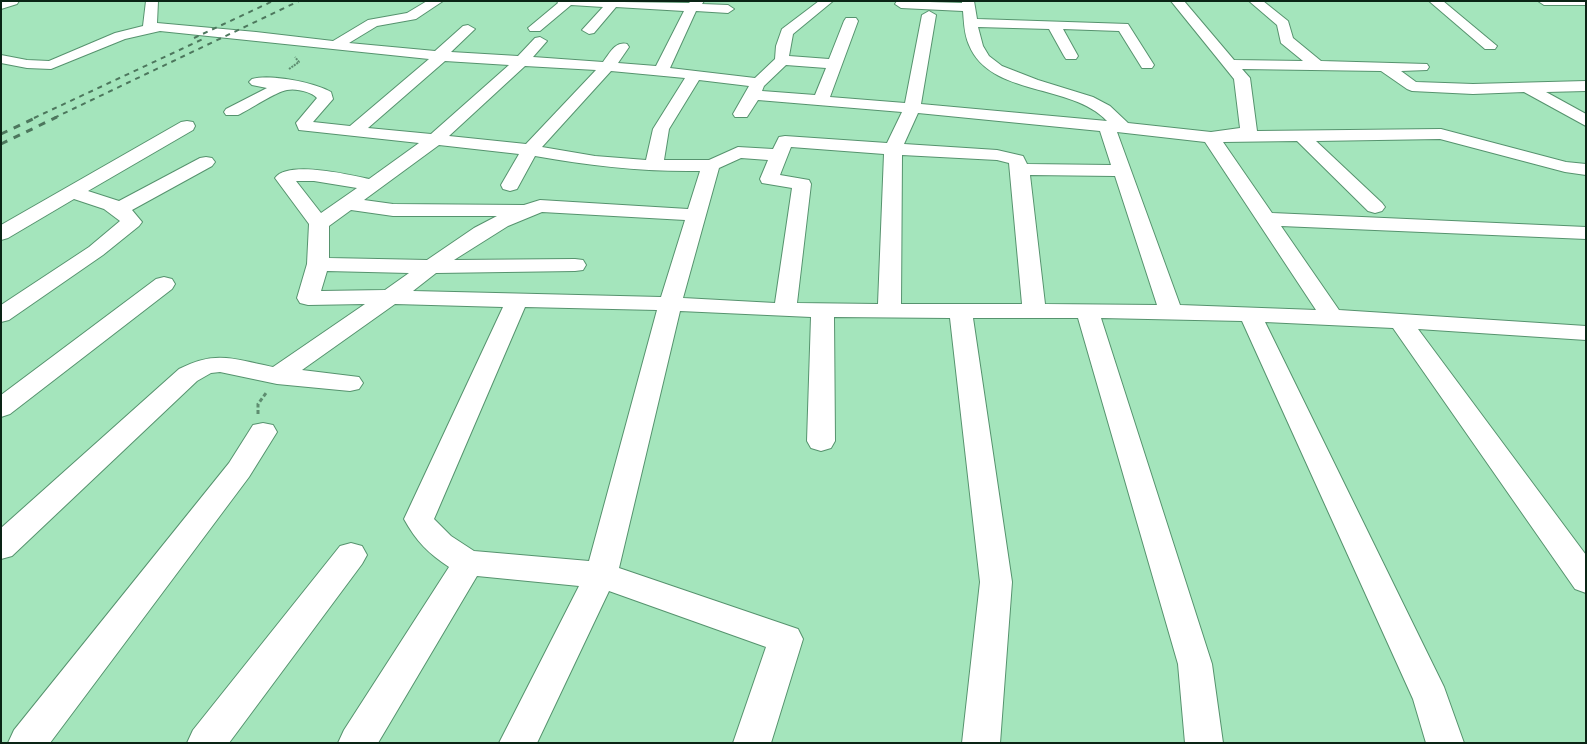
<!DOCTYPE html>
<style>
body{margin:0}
#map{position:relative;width:1587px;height:744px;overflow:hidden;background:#a4e5bc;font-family:Manrope,sans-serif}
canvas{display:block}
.frame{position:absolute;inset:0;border:2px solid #0a2415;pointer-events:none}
</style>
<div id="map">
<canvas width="1587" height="744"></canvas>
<div class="frame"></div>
</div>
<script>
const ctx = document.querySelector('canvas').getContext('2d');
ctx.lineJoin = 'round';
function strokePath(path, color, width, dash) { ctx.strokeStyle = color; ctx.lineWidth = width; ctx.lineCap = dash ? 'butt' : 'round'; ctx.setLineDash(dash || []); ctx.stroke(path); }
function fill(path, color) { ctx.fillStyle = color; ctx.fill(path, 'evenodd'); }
const pathFar1 = new Path2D(`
 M289 69 299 62 295 57`);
const path = new Path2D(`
 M258 414V404L266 393`);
const minor = new Path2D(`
 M1 1H19L17 4 1 9Z
 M146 1H158L157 23 256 32 333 41 368 20 407 13 427 1H443L416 19 377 26 349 43 435 51 463 26 468 25 475 29 451 52 518 56 535 38 540 37 547 41 533 57 603 62C610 53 615 41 627 44L629 47 618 63 656 66 684 11 616 7 594 33 589 34 582 30 603 7 571 5 540 31H530L528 28 558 3 557 1 689 3 691 1H704L702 4 728 5 734 9 728 13 696 11 670 68 755 78 775 59 776 46 782 29 819 1H833L793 34 789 56 829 59 844 21 846 18H856L858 21 830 97 905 103 922 15 929 11 936 15 921 104 1107 121C1072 83 990 97 969 45 964 34 964 22 963 11L901 8 895 4 897 1 962 3V1H974L977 19 1128 24 1154 65 1152 68H1142L1119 31 1063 29 1078 56 1076 59H1066L1064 56 1049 29 978 27 983 46 989 56 1002 66 1038 80 1093 97 1110 106 1128 123 1211 132 1240 128 1234 79 1171 1H1184L1234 60 1303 61 1281 43 1277 25 1249 1H1263L1288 21 1293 38 1321 61 1427 64 1429 67 1427 70 1401 71 1416 82 1473 84 1586 81V91L1546 92 1586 114V126L1524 92 1473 94 1412 91 1407 89 1381 71 1242 69 1250 78 1257 131 1441 129 1566 162 1586 164V175L1565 172 1440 139 1316 141 1382 203 1385 207 1382 211 1375 213 1368 211 1297 141 1223 142 1272 213 1586 227V239L1281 226 1339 310 1586 326V340L1418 329 1586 555V593L1575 589 1393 328 1265 322 1444 687 1464 743H1426L1413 699 1242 321 1101 318 1212 664 1223 743H1185L1178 664 1078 318H973L1012 582 1000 743H962L980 582 950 318 834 317 835 441 831 448 821 451 811 448 807 441 811 317 680 311 619 568 798 629 803 639 771 743H733L766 647 609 591 537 743H499L579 586 477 576 378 743H338L344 730 449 567C429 554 416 541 404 519L503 307 395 304 302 370 359 377 363 383 359 389 350 391 277 384 220 372 211 373 197 381 12 556 1 559V528L179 369C216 350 234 359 273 367L365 304 308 305 300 303 297 298 307 264 309 224 275 178C288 160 350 175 369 179L419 143 299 130 296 123 317 98C312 92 296 88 287 90 277 91 249 110 238 115H226L224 112 226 109 267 88 252 85 249 82 252 79C270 74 314 82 331 92L333 99 313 122 350 126 429 59 160 31 125 39 51 69 27 68 1 63V55L27 60 49 61 115 33 143 26ZM445 61 509 65 431 134 368 128ZM786 65 826 68 815 95 762 91 764 86ZM525 66 596 70 526 144 449 136ZM611 71 685 78 653 129 646 160 595 156 542 147ZM699 80 749 86 733 114 735 117H747L758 100 902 112 887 143 785 136 779 137 773 149 738 147 709 160H664L669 129ZM918 113 1100 131 1111 165 1027 164 1023 156 997 150 904 144ZM1117 132 1205 142 1316 310 1180 305ZM439 145 519 154 501 185 503 189 510 191 517 189 535 156C591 166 643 172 700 171L688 209 540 200 524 205 393 204 364 200ZM791 147 884 154 878 304 797 303 811 184 809 180 780 175ZM902 155 997 160 1009 163 1022 304H901ZM741 158 768 160 760 179 762 183 792 188 775 303 683 298 719 168ZM1030 175 1115 176 1157 305 1045 304ZM296 181H314L357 188 321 213ZM351 210 393 216H497L474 228 427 260 329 258V226ZM542 212 685 220 661 297 413 291 436 273 575 271 583 270 586 265 583 260 575 259 454 260 508 226ZM327 271 409 273 385 290 321 291ZM525 307 657 310 589 561 474 551 451 536 434 519Z
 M1429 1H1443L1497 46 1495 49H1485Z
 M1538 1H1586V5H1544Z
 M187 121 193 122 195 126 193 130 88 191 119 201 200 158 206 157 212 158 215 162 212 166 132 210 142 222 139 226 103 255 9 320 1 322V305L89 247 120 221 104 209 74 199 8 238 1 240V225L181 122Z
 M164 277 172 279 175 284 172 289 10 414 1 417V395L156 279Z
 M263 423 273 425 277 432 249 477 50 743H8L14 730 229 463 253 425Z
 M351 543 362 546 367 555 362 564 229 743H187L193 730 340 546Z`);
const railFar1 = new Path2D(`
 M194 38 273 1
 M34 118 203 39
 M54 118 299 1`);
const rail = new Path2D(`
 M1 134 37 117
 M1 144 57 117`);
strokePath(minor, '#56936e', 2);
strokePath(pathFar1, '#5e8d70', 2, [2, 1]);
strokePath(path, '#5e8d70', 3, [4, 2.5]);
fill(minor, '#fff');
strokePath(railFar1, '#4d775d', 2, [5, 5]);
strokePath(rail, '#4d775d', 3, [7, 7]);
</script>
